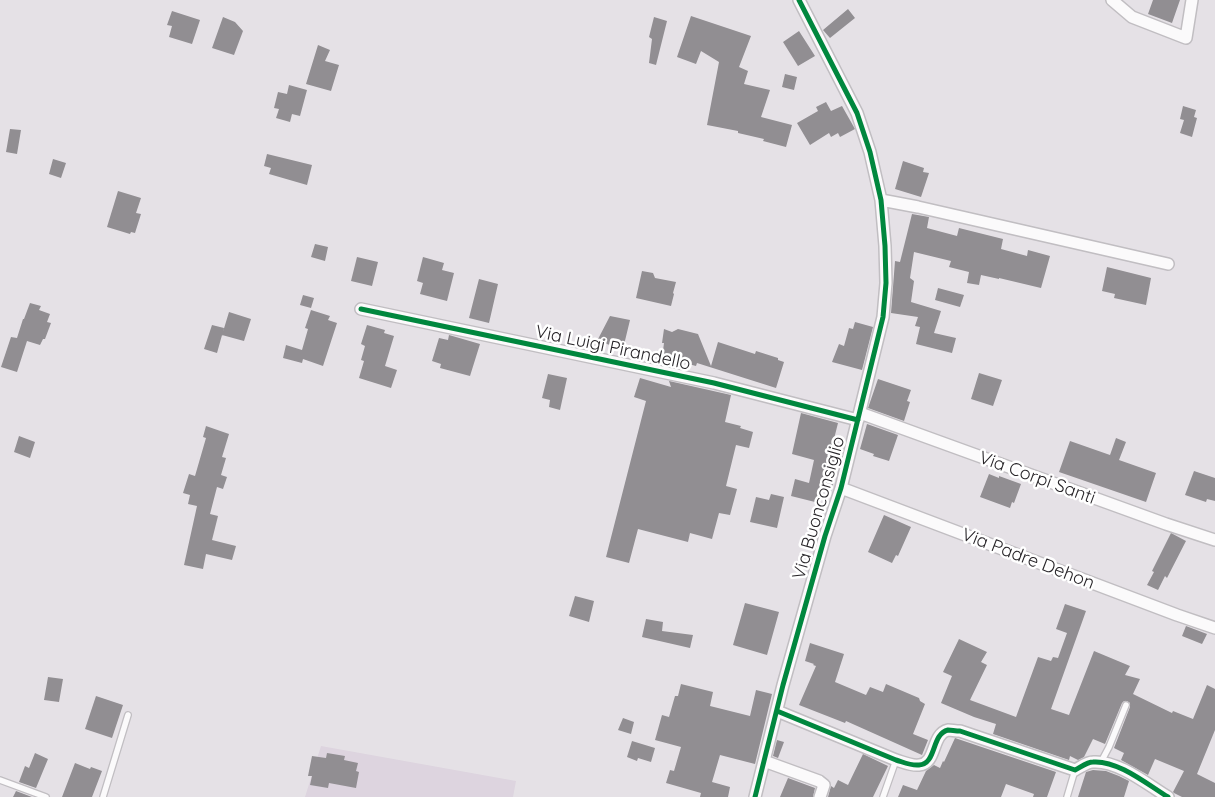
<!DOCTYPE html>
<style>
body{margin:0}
canvas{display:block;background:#e5e1e6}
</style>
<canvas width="1215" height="797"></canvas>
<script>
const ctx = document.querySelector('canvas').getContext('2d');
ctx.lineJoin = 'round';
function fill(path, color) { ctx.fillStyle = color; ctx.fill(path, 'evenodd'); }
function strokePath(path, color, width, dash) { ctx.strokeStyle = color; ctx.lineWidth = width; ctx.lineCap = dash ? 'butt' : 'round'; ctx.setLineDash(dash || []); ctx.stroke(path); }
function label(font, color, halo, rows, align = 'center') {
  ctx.font = font + ' Quicksand,sans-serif'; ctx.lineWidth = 5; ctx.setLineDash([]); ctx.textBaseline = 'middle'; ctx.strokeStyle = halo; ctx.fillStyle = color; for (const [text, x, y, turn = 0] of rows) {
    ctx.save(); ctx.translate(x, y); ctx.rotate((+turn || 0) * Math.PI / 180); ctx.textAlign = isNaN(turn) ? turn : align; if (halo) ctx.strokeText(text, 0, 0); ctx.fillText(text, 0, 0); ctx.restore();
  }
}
const built = new Path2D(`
 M321 746 516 781 513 797H305Z`);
const building = new Path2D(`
 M1153 0H1180L1172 23 1148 14Z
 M848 9 855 18 830 38 823 30Z
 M172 11 200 20 192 44 169 37 172 26 167 25Z
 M691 16 751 36 739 67 748 71 744 84 770 90 761 117 792 125 786 147 763 141 764 139 738 133V131L707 125 719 62 701 51 696 64 677 57Z
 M223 17 235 22 243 31 234 55 212 48Z
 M654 17 667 21 656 65 649 63 652 39 649 37Z
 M799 31 815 56 798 66 783 42Z
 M318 45 330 50 325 61 339 65 331 91 306 84Z
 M785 74 797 77 794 90 782 87Z
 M289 85 307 90 300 116 292 114 290 122 276 118 279 109 274 108 278 92 287 94Z
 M826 102 831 111 842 106 855 129 840 137 838 133 831 137 829 133 810 145 797 123 818 111 816 107Z
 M1183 106 1196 110 1194 117 1197 118 1192 137 1180 133 1184 120 1180 119Z
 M10 129 21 130 17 154 6 152Z
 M267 154 312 165 307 185 269 174 271 168 264 166Z
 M53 159 66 163 61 178 49 174Z
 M903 161 924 168 923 172 929 173 921 197 895 189Z
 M118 191 141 198 136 213 141 214 135 233 131 232 130 234 107 227Z
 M912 214 929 217 927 228 957 236 959 228 1003 239 1001 249 1027 256 1028 250 1050 256 1041 288 999 278V279L981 275 979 285 967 283 969 272 949 267 951 261 914 252 910 278 914 281 911 302 941 311 934 333 956 338 952 353 916 344 920 327 915 326 918 317 891 313 895 261 900 262Z
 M315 244 328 247 325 261 311 257Z
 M357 257 378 262 372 286 351 281Z
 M423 257 444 263 442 270 454 273 447 301 420 294 423 283 417 281Z
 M1107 267 1151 278 1146 305 1114 298 1115 294 1102 291Z
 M642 271 653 273 655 278 676 282 673 293 674 294 671 306 636 298Z
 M479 279 498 284 489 323 469 318Z
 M938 288 964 295 960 307 935 300Z
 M303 295 314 298 311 308 300 305Z
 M30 303 41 306 39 310 50 314 47 322 51 323 45 339H43L40 345 27 341 17 372 1 367 11 337 17 338 23 319H24Z
 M311 310 330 316 328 320 337 323 323 366 303 359 302 363 283 358 286 345 302 350 308 329 305 328Z
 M229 312 251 319 244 341 222 335Z
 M610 316 630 320 623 349 597 341Z
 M855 322 873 327 862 370 832 362 839 344 844 346 849 328 853 329Z
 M212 325 224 328 217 353 204 349Z
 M367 325 385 330 384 333 394 336 385 366 397 370 391 388 359 378 364 361 361 360 365 346 361 344Z
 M664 329 672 332 678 329 698 334 711 366 718 342 755 354 756 351 778 358V360L784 362 776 388 697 363 696 366 681 362 676 367 664 365 662 358 664 343H662Z
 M449 335 480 344 470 376 440 368 441 364 432 361 439 338 448 340Z
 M979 373 1002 380 993 406 971 399Z
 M548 374 567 378 560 410 549 407 550 400 542 398Z
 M640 378 671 387 669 381 731 395 725 422 741 426 740 428 753 432 749 448 736 445 726 486 737 489 730 515 719 513 712 539 690 533 688 542 638 529 629 563 606 557 646 401 634 397Z
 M878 379 911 390 907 401 910 402 904 421 868 408Z
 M801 413 838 423 831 451 841 454 831 491 822 489 819 503 791 496 795 479 809 483 814 460 792 454Z
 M867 424 898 435 889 461 873 456 874 454 860 449Z
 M206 426 229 434 222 457 226 458 221 475 227 477 223 489 217 487 210 514 218 516 212 540 236 546 232 560 206 554 203 569 184 565 197 506 188 504 190 495 183 493 189 474 195 476 206 438 203 437Z
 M19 436 35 442 30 458 14 452Z
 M1116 438 1126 442 1119 460 1156 473 1146 502 1059 472 1070 441 1110 455Z
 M1194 471 1215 478V501L1207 499 1206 502 1185 495Z
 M989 474 999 478V476L1021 484 1014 503 1012 502 1010 508 980 497Z
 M771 494 784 497 777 528 750 522 756 497 769 500Z
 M884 515 911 527 898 556 896 555 892 563 868 552Z
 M1171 533 1186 541 1167 578 1165 576 1158 590 1147 585 1154 572 1152 571Z
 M575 596 594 601 589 622 569 616Z
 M745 603 779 612 767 655 733 645Z
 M1065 604 1086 611 1051 709 1069 715 1094 651 1130 666 1125 675 1140 679 1133 694 1172 713 1173 711 1193 719 1207 685 1215 689V730L1197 774 1215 783V797H1182L1174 793 1173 792 1184 771 1155 759 1148 775 1121 760 1124 753 1114 748 1130 707V703L1127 701H1124L1122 703 1105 744 1093 739 1084 757 1078 760 1070 756 1069 760 993 734 996 724 974 717 941 703 952 676 943 672 959 639 987 652 981 662 987 665 970 700 1016 717 1038 657 1051 661 1053 657 1058 658 1067 633 1056 629Z
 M646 619 663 622 662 631 693 635 690 648 642 637Z
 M1186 626 1207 634 1202 644 1182 636Z
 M810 643 844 654 835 682 866 695 870 687 883 692 886 684 919 698 920 701 925 704 913 734 928 740 922 755 846 721 845 723 799 705 816 666 813 665 814 664 805 661Z
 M48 677 63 679 59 702 44 700Z
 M681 684 713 692 710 706 750 716 756 690 772 694 755 764 720 755 712 782 730 787 728 797H700L701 793 666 783 670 770 674 771 681 747 655 740 662 715 669 717 675 696H678Z
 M96 696 123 705 112 738 85 729Z
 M623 718 634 722 631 734 618 730Z
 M955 738 1056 772 1047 797H1033L1034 794 1006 784 1001 797H898L903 785 917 790 926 771 934 765 940 768 943 761 944 762Z
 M777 740 784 742 778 758 773 756Z
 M632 741 655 748 651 762 638 758 637 761 627 757Z
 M35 753 48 759 36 788 19 782 25 766 29 768Z
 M327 753 345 756 344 760 358 763 356 771 359 772 356 788 329 783 328 788 310 785 312 776H308L312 756 326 758Z
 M863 754 888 766 873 797H874H828L831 786 834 788 838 780 848 785Z
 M75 763 90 769 91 767 102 771 92 797H62Z
 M1093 770 1106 771 1119 776 1129 781 1124 797H1078L1086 772Z
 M788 778 815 788 813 797H780Z
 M16 791 32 797H13Z`);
const lane = new Path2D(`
 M1101 762 1109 747 1126 705
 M0 780 46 797
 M103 797 128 715
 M883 797 896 760
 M1067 797 1075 770`);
const street = new Path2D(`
 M1112 0 1132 17 1186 38 1192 0
 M881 200 918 207 1168 264
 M361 309 714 383 858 420
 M860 413 1166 524 1215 540
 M841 488 1177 615 1215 628
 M777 711 896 760C903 762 911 766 919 765 937 764 931 734 948 730 951 730 956 731 960 731L1075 770C1081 767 1087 762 1093 762 1118 760 1148 785 1168 797
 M764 761 819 781 824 785 820 797
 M755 797 783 685 825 536 841 488 883 317 886 283 885 246 881 200 870 152 857 113 799 0`);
const cycleway = new Path2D(`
 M361 309 714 383 858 420
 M777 711 896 760C903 762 911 766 919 765 937 764 931 734 948 730 951 730 956 731 960 731L1075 770C1081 767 1087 762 1093 762 1118 760 1148 785 1168 797
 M755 797 783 685 825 536 841 488 883 317 886 283 885 246 881 200 870 152 857 113 799 0`);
const streetNames = [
 ["Via Luigi Pirandello",613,348,12],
 ["Via Corpi Santi",1037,478,20],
 ["Via Buonconsiglio",819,508,-74],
 ["Via Padre Dehon",1028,559,21]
];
fill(built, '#ddd4df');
fill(building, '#918e92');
strokePath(lane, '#c1bec2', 8);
strokePath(street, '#c1bec2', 14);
strokePath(lane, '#fbfafb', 5.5);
strokePath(street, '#fbfafb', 11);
strokePath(cycleway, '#00873e', 5);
label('18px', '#272428', '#fff', streetNames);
</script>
